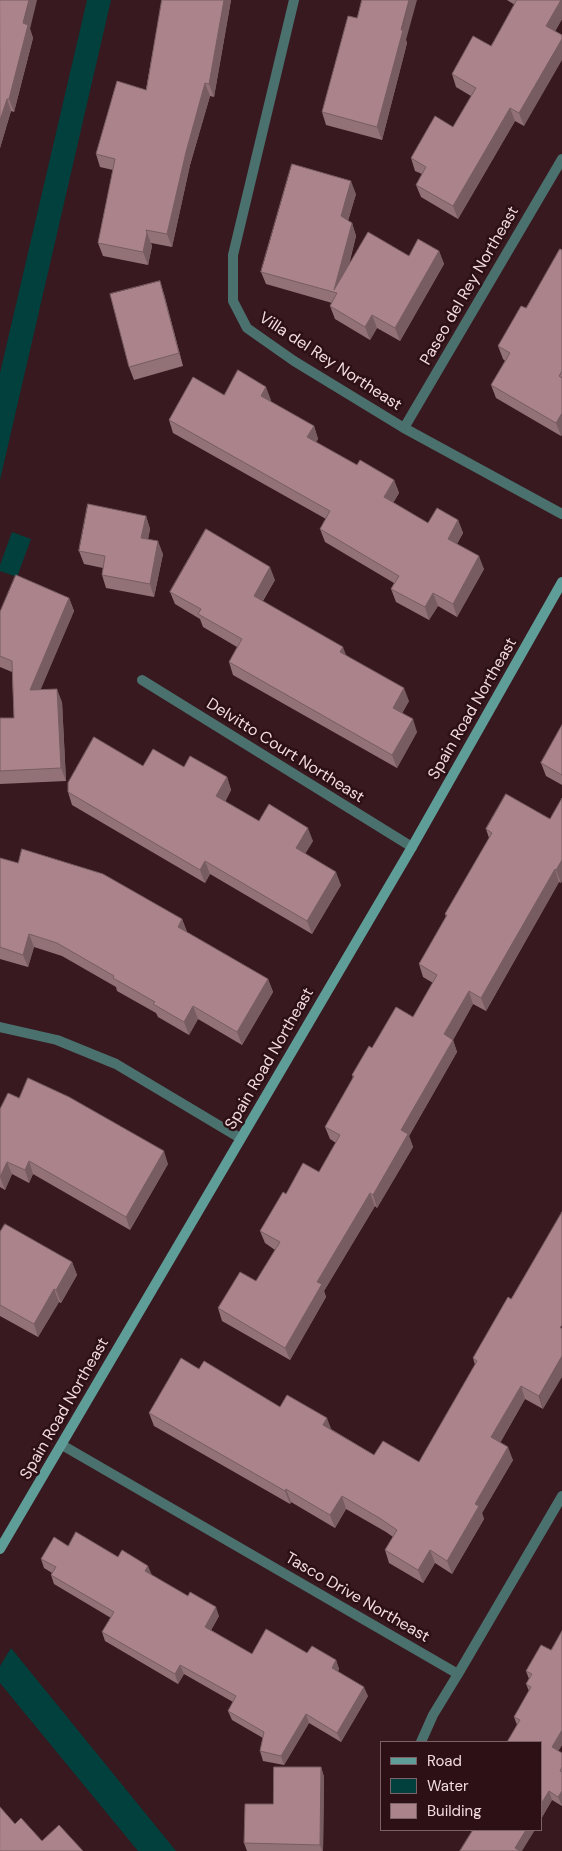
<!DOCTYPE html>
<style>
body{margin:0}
#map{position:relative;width:562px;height:1851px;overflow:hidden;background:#37191f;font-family:"DM Sans",sans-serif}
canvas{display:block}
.legend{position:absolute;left:380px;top:1741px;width:162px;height:90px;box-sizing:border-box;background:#2c1016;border:1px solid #7b6266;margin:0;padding:6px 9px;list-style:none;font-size:15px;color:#f2dcdf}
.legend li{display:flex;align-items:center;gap:10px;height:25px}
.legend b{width:25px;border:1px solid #7b6266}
</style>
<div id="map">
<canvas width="562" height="1851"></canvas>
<ul class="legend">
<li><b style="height:6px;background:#5f9d98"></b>Road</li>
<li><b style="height:14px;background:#02403d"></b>Water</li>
<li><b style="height:14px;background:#aa848a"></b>Building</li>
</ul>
</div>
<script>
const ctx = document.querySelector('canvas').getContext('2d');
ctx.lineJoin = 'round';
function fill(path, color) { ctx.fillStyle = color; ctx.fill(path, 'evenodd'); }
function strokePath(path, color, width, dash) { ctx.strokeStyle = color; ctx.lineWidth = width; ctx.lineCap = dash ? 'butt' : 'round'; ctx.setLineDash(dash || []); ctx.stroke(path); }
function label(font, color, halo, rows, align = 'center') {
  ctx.font = font + ' "DM Sans",sans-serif'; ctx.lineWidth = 5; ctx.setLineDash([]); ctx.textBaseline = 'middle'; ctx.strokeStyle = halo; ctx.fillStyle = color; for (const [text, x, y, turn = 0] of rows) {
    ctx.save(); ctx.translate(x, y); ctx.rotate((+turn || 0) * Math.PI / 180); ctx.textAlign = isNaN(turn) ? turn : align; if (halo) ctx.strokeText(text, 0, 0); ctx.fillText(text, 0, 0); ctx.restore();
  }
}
const water = new Path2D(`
 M87 0H111L0 480V373Z
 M12 532 31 539 17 577 0 571V565Z
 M11 1648 176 1851H138L0 1683V1666Z`);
const street = new Path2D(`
 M294 0 233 255V301L247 328 294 361 404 428 562 514
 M404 428 562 159
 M142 680 412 847
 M0 1027 57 1040 116 1064 240 1138
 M62 1445 458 1674 562 1496
 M421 1742 433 1715 458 1674`);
const secondary = new Path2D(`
 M0 1549 412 847 562 582`);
const wall = new Path2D(`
 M0 0 30 29 33 38 14 112 11 111 0 148Z
 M162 0H231L214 97 210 96 190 165 172 247 151 243 152 246 148 265 103 256 98 243 113 170 100 167 96 154 146 90Z
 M507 0H562V19L555 31 524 126 515 121 458 219 421 197 416 185 422 174 415 171 411 158 453 127 471 96 456 87 452 74 491 46 515 5Z
 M357 18 406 40 407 43 382 140 326 125 322 112Z
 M356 194 348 221 352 223 356 236 349 265 439 251 444 264 400 341 377 328 370 340 335 319 330 306 332 303 266 284 261 272Z
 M562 250V434L561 436 496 398 491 385 505 361 503 359 498 346 526 308Z
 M164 294 183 366 134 380 129 367Z
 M224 395 271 400 270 401 314 426 318 439 316 442 357 465 394 480 399 493 393 503 428 523 458 520 463 533 457 544 484 569 457 617 438 606 429 620 396 602 391 589 394 583 325 542 320 529 326 519 173 433 169 420Z
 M146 516 150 529 148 539 163 554 154 597 106 588 102 575 103 568 84 564 79 551Z
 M275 580 263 601 346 655 409 701 402 713 417 732 397 768 233 675 229 662 237 647 203 627 200 619 175 604 170 592Z
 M69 598 74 611 40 690 62 702 66 781 0 784V718H14L12 672 0 667V612Z
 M562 725V785L546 776 541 763Z
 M184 767 227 777 231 790 225 802 259 821 313 841 305 853 341 885 312 934 210 874 205 883 72 805 68 792Z
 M550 819 561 883 559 882 486 1011 473 1004 453 1040 457 1052 409 1136 413 1147 377 1208 375 1206 324 1291 326 1297 290 1360 222 1321 218 1308 256 1281 275 1250 265 1243 260 1231 286 1194 319 1172 336 1143 330 1139 325 1127 353 1078 352 1075 372 1048 413 1017 433 983 423 977 419 964 446 917 445 914 489 838 486 829Z
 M0 858 182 919 187 932 268 979 273 992 242 1045 198 1019 189 1035 158 1017 156 1013 117 991 116 987 62 956 34 947 28 967 0 959Z
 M19 1098 168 1164 130 1230 33 1174 29 1183 12 1174 5 1190 0 1187V1109Z
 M0 1232 72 1262 77 1275 61 1303 59 1302 38 1337 0 1316Z
 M508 1297 543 1409 525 1399 500 1443 513 1460 482 1513 484 1519 452 1574 435 1563 423 1583 389 1563 385 1550 393 1537 386 1532 346 1509 335 1528 291 1502 290 1504 154 1426 149 1413 199 1369 280 1407 331 1429 374 1455 419 1462 475 1365 473 1358Z
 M68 1546 118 1557 152 1575 219 1616 211 1630 252 1654 307 1653 336 1660 339 1669 338 1671 368 1696 341 1742 309 1723 284 1765 263 1761 260 1751 263 1738 232 1720 228 1711 233 1702 184 1674 178 1684 105 1641 102 1632 111 1618 54 1584 51 1575 52 1573 44 1568 41 1559Z
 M562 1631V1745L558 1751 562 1753V1806L552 1800 541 1819V1742L517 1725 514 1717 529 1691 526 1684 529 1679 526 1671 551 1650Z
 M321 1767 324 1777 323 1851H247L244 1843 273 1804Z`);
const shadedWall = new Path2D(`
 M29 0H37L30 29 33 38 14 112 9 99 23 23Z
 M224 0H231L214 97 209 84Z
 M409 0H417L406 40 407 43 382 140 377 127Z
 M561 0H562V19L551 39 546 26Z
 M562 39V60L524 126 519 113Z
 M205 83 210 96 190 165 172 247 167 234 186 152Z
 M7 99 11 111 0 148V120Z
 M510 108 515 121 458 219 453 206Z
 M351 181 356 194 345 229 341 216Z
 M352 223 356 236 340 299 337 293 334 290Z
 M146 230 152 246 148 265 143 252Z
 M439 251 444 264 400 341 395 328Z
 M160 281 164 294 183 366 179 353Z
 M372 315 377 328 370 340 365 327Z
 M266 387 271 400 266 409 261 396Z
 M562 413V434L561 436 556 423Z
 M314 426 318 439 312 450 307 437Z
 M394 480 399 493 389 510 384 497Z
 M146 516 150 529 146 551 141 538Z
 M458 520 463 533 453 551 448 539Z
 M158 541 163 554 154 597 150 584Z
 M479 556 484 569 457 617 453 604Z
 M270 567 275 580 258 608 254 596Z
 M433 593 438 606 429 620 425 607Z
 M69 598 74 611 35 703 30 690Z
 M343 647 348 660 340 652Z
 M404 688 409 701 398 721 393 708Z
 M57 689 62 702 66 781 61 768Z
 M413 719 417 732 397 768 392 755Z
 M227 777 231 790 221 809 216 796Z
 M308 828 313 841 301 861 296 848Z
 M562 860V881L561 883 556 870Z
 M205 861 210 874 205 883 200 870Z
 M555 869 559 882 486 1011 481 998Z
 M336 872 341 885 312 934 307 921Z
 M182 919 187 932 178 927Z
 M29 934 34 947 28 967 23 955Z
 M268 979 273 992 242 1045 237 1032Z
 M469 991 473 1004 453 1040 457 1052 409 1136 413 1147 377 1208 373 1195 401 1130 444 1034Z
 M193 1006 198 1019 189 1035 184 1022Z
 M164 1151 168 1164 130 1230 126 1217Z
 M29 1161 33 1174 29 1183 25 1170Z
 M7 1162 12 1174 5 1190 0 1177Z
 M370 1193 375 1206 324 1291 326 1297 290 1360 285 1348 317 1282Z
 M72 1262 77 1275 61 1303 56 1290Z
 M54 1289 59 1302 38 1337 34 1324Z
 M562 1356V1377L543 1409 539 1396Z
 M521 1386 525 1399 496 1450 491 1437Z
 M327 1418 332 1431 323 1425Z
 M508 1447 513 1460 482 1513 484 1519 452 1574 447 1561 475 1504Z
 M286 1489 291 1502 290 1504 285 1491Z
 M342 1496 346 1509 335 1528 330 1515Z
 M430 1550 435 1563 423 1583 418 1570Z
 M148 1566 152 1575 145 1571Z
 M216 1607 219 1616 208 1636 205 1627Z
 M336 1660 339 1669 335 1677 332 1668Z
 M180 1665 184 1674 178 1684 175 1674Z
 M364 1687 368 1696 341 1742 337 1733Z
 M306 1714 309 1723 284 1765 281 1756Z
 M562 1730V1745L555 1757 552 1747Z
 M321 1767 324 1777 323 1851H322L320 1845Z
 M549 1791 552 1800 541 1819V1804Z
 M562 1791V1806L558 1797Z
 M526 1830H535L522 1851H516L515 1848Z`);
const building = new Path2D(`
 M0 0H29L23 23 28 25 9 99H7L0 120Z
 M162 0H224L209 84 205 83 186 152 167 234 146 230 147 233 143 252 98 243 115 159 96 154 117 81 146 90Z
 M362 0H409L401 30H403L377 127 322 112 348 16 357 18Z
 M517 0H561L546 26 562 35V39L519 113 510 108 453 206 416 185 426 167 411 158 435 116 453 127 476 88 452 74 473 36 491 46Z
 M292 164 351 181 341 216 352 223 334 290 368 232 409 256 418 239 439 251 395 328 372 315 365 327 330 306 337 293 261 272Z
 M560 249 562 250V371L559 376 562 378V413L556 423 491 385 510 353 498 346 521 306 526 308Z
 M160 281 179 353 129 367 110 294Z
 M238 370 266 387 261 396 314 426 307 437 357 465 360 460 394 480 384 497 428 523 437 508 458 520 448 539 479 556 453 604 433 593 425 607 391 589 399 576 320 529 330 511 169 420 193 377 224 395Z
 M88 504 146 516 141 538 158 541 150 584 102 575 105 556 79 551Z
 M206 529 270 567 254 596 343 647 340 652 404 688 393 708 413 719 392 755 229 662 242 639 198 614 201 609 170 592Z
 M16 575 69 598 30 690 57 689 61 768 0 771V718H14L12 661 0 656V612Z
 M562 725V775L541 763Z
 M94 737 143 766 153 749 184 767 190 756 227 777 216 796 259 821 269 804 308 828 296 848 336 872 307 921 205 861 200 870 68 792V783Z
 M506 794 550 819 562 798V860L556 870 555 869 481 998 469 991 444 1034 453 1040 401 1130 408 1134 373 1195 370 1193 317 1282 322 1284 285 1348 218 1308 240 1272 256 1281 280 1242 260 1231 283 1192 286 1194 303 1163 319 1172 340 1135 325 1127 354 1076 352 1075 369 1046 372 1048 396 1007 413 1017 437 975 419 964 447 915 445 914 492 833 486 829Z
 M22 849 103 874 182 919 178 927 268 979 237 1032 193 1006 184 1022 153 1004 155 1002 113 978 114 976 57 943 29 934 23 955 0 947V858L18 863Z
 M28 1078 69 1097 164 1151 126 1217 29 1161 25 1170 7 1162 0 1177V1109L8 1093 19 1098Z
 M562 1212V1325L560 1328H562V1356L539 1396 521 1386 491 1437 508 1447 475 1504 479 1506 447 1561 430 1550 418 1570 385 1550 397 1530 381 1519 342 1496 330 1515 286 1489 285 1491 149 1413 181 1358 199 1369 204 1361 280 1407 287 1395 327 1418 323 1425 374 1455 383 1441 419 1462 477 1361 473 1358 508 1297 511 1299Z
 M5 1224 72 1262 56 1290 54 1289 34 1324 0 1305V1232Z
 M76 1532 118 1557 122 1550 148 1566 145 1571 188 1596 190 1592 216 1607 205 1627 252 1654 266 1629 307 1653 312 1646 336 1660 332 1668 364 1687 337 1733 306 1714 281 1756 260 1751 264 1732 228 1711 236 1696 180 1665 175 1674 102 1632 114 1612 51 1575 56 1567 41 1559 54 1537 68 1546Z
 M562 1631V1730L552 1747 562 1753V1767L560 1771 562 1772V1791L558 1797 549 1791 541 1804V1742H507L520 1720 514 1717 531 1687 526 1684 532 1674 526 1671 541 1645 551 1650Z
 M274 1767H321L320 1845 244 1843 245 1804H273Z
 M0 1807 15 1824 21 1818 42 1841 59 1825 83 1851H0Z
 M473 1830H526L515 1848 520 1851H460Z`);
const streetNames = [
 ["Paseo del Rey Northeast",470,286,-60],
 ["Villa del Rey Northeast",330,362,33],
 ["Spain Road Northeast",473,709,-60],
 ["Delvitto Court Northeast",285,751,32],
 ["Spain Road Northeast",270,1059,-60],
 ["Spain Road Northeast",65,1409,-60],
 ["Tasco Drive Northeast",357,1598,30]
];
fill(water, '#02403d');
strokePath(street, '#4b716e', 10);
strokePath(secondary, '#5f9d98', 10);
fill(wall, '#927277');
fill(shadedWall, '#775c61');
fill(building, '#aa848a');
strokePath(building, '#775c61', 1);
label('16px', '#f2dcdf', '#2c1016', streetNames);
</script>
